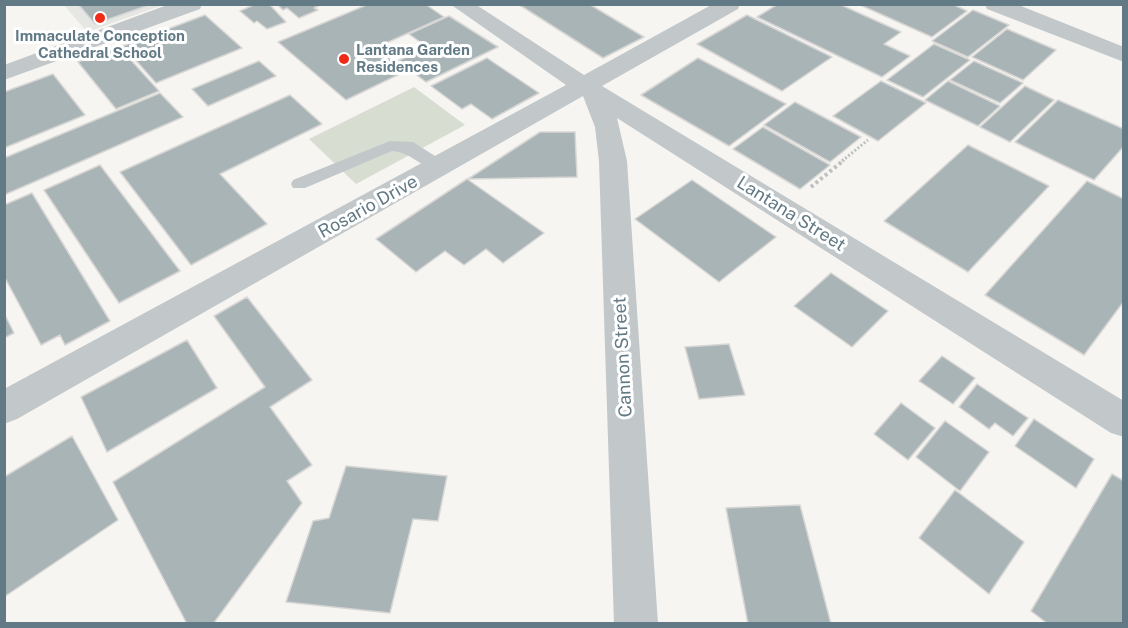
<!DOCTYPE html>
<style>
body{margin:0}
#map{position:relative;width:1128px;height:628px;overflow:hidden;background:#f6f5f1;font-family:"Public Sans",sans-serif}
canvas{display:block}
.frame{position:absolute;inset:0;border:6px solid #627a85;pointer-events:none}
</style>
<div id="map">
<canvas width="1128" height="628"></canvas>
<div class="frame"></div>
</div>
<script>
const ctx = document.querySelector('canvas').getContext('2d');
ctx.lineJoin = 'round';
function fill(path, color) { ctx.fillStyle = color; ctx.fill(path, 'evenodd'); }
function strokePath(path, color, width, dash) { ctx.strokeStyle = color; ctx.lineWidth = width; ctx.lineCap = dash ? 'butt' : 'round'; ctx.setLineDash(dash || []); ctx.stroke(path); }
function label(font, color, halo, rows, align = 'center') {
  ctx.font = font + ' "Public Sans",sans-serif'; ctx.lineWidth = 6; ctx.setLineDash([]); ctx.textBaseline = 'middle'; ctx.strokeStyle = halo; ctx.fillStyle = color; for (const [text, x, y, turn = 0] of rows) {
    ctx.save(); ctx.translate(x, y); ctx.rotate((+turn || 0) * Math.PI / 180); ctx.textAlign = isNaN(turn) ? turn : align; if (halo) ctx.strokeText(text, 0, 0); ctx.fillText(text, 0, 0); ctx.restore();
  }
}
const built = new Path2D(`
 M64 5H163L87 32Z`);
const green = new Path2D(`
 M414 87 465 125 356 184 309 139Z`);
const building = new Path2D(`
 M78 4H152L95 24Z
 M256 4H269L286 22 267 29 257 21 254 23 240 11Z
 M277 4H319L320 5 314 8 318 10 299 18 287 8 283 10Z
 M369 4H425L444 17 375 48 406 71 346 100 278 42Z
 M518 4H589L644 37 603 58Z
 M778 4H839L901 32 884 44 910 56 882 77 757 17Z
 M858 4H952L967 11 932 37Z
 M973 10 1009 25 968 57 932 41Z
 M205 15 242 48 156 83 123 46Z
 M747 15 832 57 782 91 697 44Z
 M449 16 498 47 426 82 398 61 427 47 409 34Z
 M1007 29 1056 50 1023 80 972 57Z
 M934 44 970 60 923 97 887 80Z
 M119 47 159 91 116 109 78 62Z
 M487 58 539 93 492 119 471 104 462 109 431 86Z
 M698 58 786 104 729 146 641 95Z
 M259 61 276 76 208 106 192 89Z
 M974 61 1023 83 1000 103 950 80Z
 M53 74 85 115 4 148V92Z
 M881 81 926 103 878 141 833 116Z
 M948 81 1000 106 978 126 925 100Z
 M1025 86 1054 100 1010 142 980 127Z
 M160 93 183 117 4 195V158Z
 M290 95 322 124 220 174 267 224 191 265 120 172Z
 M1058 100 1124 129V146L1094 180 1015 142Z
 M795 102 861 137 830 162 764 125Z
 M763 127 830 165 800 189 733 149Z
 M540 132H575L577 177 468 179Z
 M968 145 1049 186 968 272 884 221Z
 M100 165 180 271 119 303 44 190Z
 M467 179 544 233 503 263 486 249 464 265 445 251 416 272 376 239Z
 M692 180 776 237 719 282 635 219Z
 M1087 181 1124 199V301L1084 355 985 295Z
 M32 193 110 321 65 345 60 335 41 345 4 276V205Z
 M831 273 888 311 852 347 794 306Z
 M247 297 312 380 270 407 312 465 287 481 302 503 213 624H187L113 482 265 387 214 316Z
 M4 313 14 333 4 338Z
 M187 340 217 388 107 452 81 397Z
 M729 344 745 395 699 399 685 347Z
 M942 356 975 378 953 404 919 381Z
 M977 384 1028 418 1013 436 995 423 989 429 959 407Z
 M901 403 935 428 908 460 874 434Z
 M1034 419 1094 459 1076 488 1015 446Z
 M945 421 989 452 960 491 916 457Z
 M72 436 118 520 4 597V477Z
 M346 466 447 476 438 521 413 519 390 613 286 602 313 521 329 518Z
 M1112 474 1124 481V624H1048L1031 611Z
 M955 490 1024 542 989 594 919 538Z
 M800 505 831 624H748L726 508Z`);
const pathFar1 = new Path2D(`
 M842 161 868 140`);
const path = new Path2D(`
 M811 187 844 160`);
const lane = new Path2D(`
 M390 141 413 142 446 163 448 167 446 171C429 176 412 151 392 151L305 188H293L291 184 293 180Z`);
const street = new Path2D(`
 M170 4H202L200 9 4 80V65Z
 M450 4H475L584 75 713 4H740L738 9 602 86 1124 401V437L1111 433 617 118 627 161 658 624H614L599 161 595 127 583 96 17 419 4 424V389L566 85Z
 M985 4H1016L1124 47V62L987 9Z`);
const markers = [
 [100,18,6,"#ef2b18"],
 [344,59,6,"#ef2b18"]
];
const farPoinames = [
 ["Immaculate Conception",100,36],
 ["Cathedral School",100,53],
 ["Lantana Garden",356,50,"left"],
 ["Residences",356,67,"left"]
];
const streetNames = [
 ["Rosario Drive",368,207,-29],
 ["Lantana Street",791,214,32],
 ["Cannon Street",623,357,-93]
];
fill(built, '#e6e7e5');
fill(green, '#d8ddd2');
fill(building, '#a9b4b7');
strokePath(building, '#d7d6d4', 1.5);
strokePath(pathFar1, '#bec0c2', 3, [2, 2]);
strokePath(path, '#bec0c2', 4, [3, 3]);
fill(lane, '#c2c7ca');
fill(street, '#c2c7ca');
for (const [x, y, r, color] of markers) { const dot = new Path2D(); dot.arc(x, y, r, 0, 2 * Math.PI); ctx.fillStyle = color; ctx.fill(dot); strokePath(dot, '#fff', 2); }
label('bold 15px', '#627a85', '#fff', farPoinames);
label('18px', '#627a85', '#fff', streetNames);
</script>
